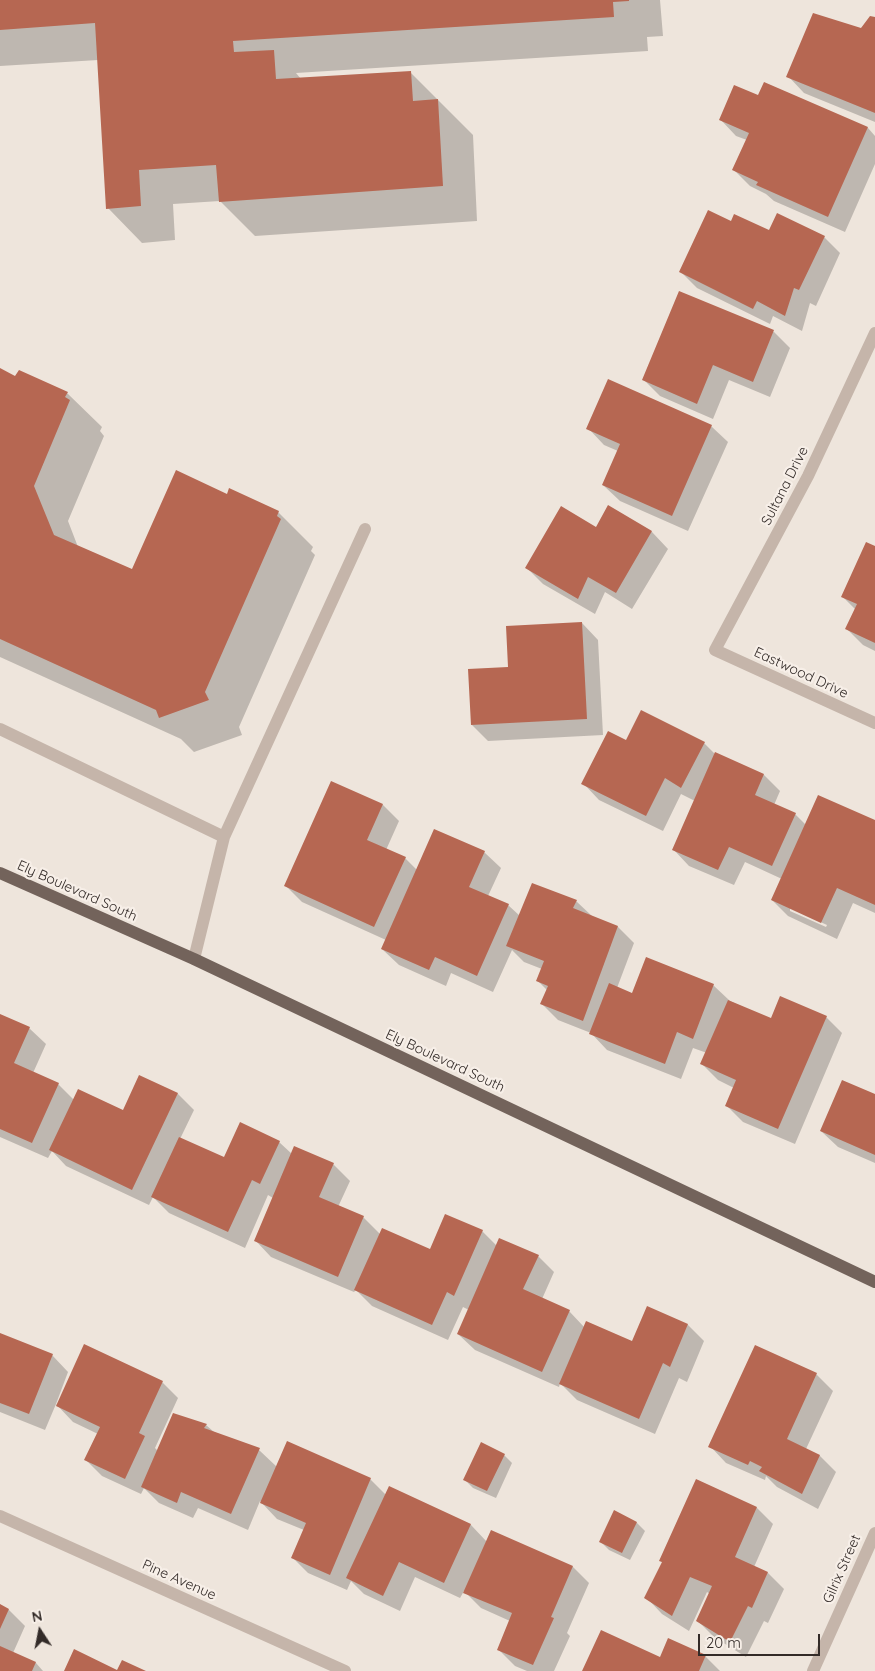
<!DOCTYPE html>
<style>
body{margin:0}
#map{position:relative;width:875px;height:1671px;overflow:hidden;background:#eee5dc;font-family:Quicksand,sans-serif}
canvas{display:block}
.north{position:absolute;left:15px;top:1606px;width:50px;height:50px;-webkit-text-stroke:4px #f7efe8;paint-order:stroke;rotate:349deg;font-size:14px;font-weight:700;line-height:20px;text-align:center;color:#332b28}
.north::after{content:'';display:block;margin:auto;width:18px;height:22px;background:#332b28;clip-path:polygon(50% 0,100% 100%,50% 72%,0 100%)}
.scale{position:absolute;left:698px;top:1634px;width:122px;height:22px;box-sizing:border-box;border:2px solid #332b28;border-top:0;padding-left:6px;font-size:15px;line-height:18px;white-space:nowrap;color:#332b28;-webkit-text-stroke:4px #f7efe8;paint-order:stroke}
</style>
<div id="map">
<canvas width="875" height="1671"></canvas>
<div class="north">N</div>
<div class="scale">20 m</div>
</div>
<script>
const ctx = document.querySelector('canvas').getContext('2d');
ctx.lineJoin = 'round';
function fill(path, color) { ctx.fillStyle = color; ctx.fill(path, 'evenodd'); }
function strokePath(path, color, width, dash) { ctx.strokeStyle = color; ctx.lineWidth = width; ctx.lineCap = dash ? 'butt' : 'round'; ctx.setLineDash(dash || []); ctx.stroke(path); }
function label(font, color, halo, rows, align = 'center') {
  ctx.font = font + ' Quicksand,sans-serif'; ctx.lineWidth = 4.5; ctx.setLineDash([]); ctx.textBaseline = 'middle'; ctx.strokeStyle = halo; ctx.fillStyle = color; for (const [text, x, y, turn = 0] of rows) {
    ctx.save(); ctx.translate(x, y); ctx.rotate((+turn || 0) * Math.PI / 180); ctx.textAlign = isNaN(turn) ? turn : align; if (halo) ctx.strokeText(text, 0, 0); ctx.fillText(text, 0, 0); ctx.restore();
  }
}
const shadow = new Path2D(`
 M0 0H660L663 36 647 37 648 51 296 73 301 79 410 72 473 135 477 221 255 236 220 201 173 204 175 240 142 243 108 208 98 60 0 66Z
 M875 19V122L804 93 788 76Z
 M765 83 868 128 875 136V164L845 232 774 201 766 194 750 186 734 170 747 140 736 136 720 119 759 96Z
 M769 232 824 237 840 253 816 306 810 303 802 331 773 316 770 324 697 288 681 272Z
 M680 292 774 332 790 348 770 397 729 380 713 419 660 396 644 380Z
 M0 370 16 377 67 393 102 427 100 431 104 436 68 521 78 547 133 571 228 496 278 512 313 547 311 551 315 555 239 727 242 735 194 752 181 739 0 657Z
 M711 426 728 442 688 531 620 501 603 485 618 451 604 445 588 428Z
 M609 507 652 532 668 549 632 609 605 592 595 614 543 584 527 568 596 528Z
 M875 547V651L863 645 847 629 855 609 842 596Z
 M582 623 598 640 603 735 488 741 472 725 509 668Z
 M627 742 704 743 715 754 764 775 780 791 774 805 795 814 806 825 875 822V913L853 903 837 939 788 916 772 900 782 879 745 862 734 885 689 866 673 849 695 801 681 794 663 831 599 800 583 783ZM790 908 827 925 826 927 790 911Z
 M331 783 383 805 399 821 386 850 405 858 417 870 484 852 501 868 488 896 508 905 520 916 532 884 576 901 593 917 618 927 634 943 617 988 632 994 713 985 730 1001 772 1020 826 1017 842 1033 795 1144 743 1122 727 1106 734 1088 718 1080 702 1064 707 1053 693 1048 681 1079 607 1050 591 1033 558 1020 542 1004 547 990 538 981 542 969 524 962 512 950 493 992 451 973 446 986 399 965 382 949 386 940 302 902 286 886Z
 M0 1015 29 1028 46 1044 33 1073 58 1084 74 1100 123 1112 140 1077 178 1094 194 1110 180 1139 224 1159 279 1142 292 1154 333 1164 350 1181 338 1207 363 1217 381 1235 430 1250 482 1231 497 1246 538 1256 554 1272 542 1299 569 1311 585 1328 633 1342 648 1308 688 1325 704 1341 687 1382 679 1378 655 1434 577 1400 560 1383 559 1387 475 1350 458 1334 469 1310 463 1307 448 1340 372 1306 356 1290 354 1292 271 1257 255 1240 273 1198 268 1195 245 1248 169 1213 153 1197 149 1205 66 1166 52 1151 48 1158 0 1137Z
 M875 1095V1163L838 1147 821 1131Z
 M0 1335 52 1355 68 1372 56 1404 58 1405 162 1382 178 1398 155 1448 158 1451 206 1425 214 1432 259 1450 277 1467 370 1479 386 1495 389 1488 471 1525 487 1542 573 1567 589 1583 567 1633 570 1636 554 1671H527L515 1666 498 1649 510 1621 481 1608 464 1591 460 1598 415 1577 400 1611 364 1594 351 1581 347 1590 308 1573 292 1557 304 1530 277 1519 260 1501 248 1530 198 1508 193 1518 159 1503 144 1488 141 1494 102 1476 86 1460 98 1434 73 1422 56 1404 45 1430 0 1412Z
 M756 1346 816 1374 833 1391 806 1449 820 1456 836 1472 818 1509 777 1487 766 1476 765 1480 726 1463 710 1446Z
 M504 1455 512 1463 496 1498 473 1488 465 1480Z
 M697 1480 757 1508 773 1524 754 1567 768 1573 784 1589 768 1623 764 1621 746 1657 714 1637 698 1621 710 1594 707 1592 689 1631 662 1614 646 1597 663 1563 660 1560Z
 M615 1512 637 1523 645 1531 630 1560 609 1550 601 1542Z
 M0 1606 9 1610 25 1626 13 1653 36 1663 43 1671H0Z
 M705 1656 720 1671H584L660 1658Z`);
const building = new Path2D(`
 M0 0H629V1L613 2 614 17 233 41 234 52 274 50 276 79 411 71 413 101 438 99 443 186 219 202 216 165 139 170 141 206 106 209 95 23 0 30Z
 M813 13 861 28 870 16 875 17V113L786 77Z
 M764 82 868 127 828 217 756 185 758 182 732 170 749 133 719 120 734 85 758 95Z
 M708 210 731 221 734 214 769 230 777 213 825 236 799 290 794 288 785 316 757 301 753 309 679 272Z
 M679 291 774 330 753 382 713 365 697 404 642 380Z
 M0 368 15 376 19 370 68 392 65 397 70 400 34 486 54 535 132 569 176 470 227 494 229 488 279 511 277 516 281 519 205 692 209 700 159 718 156 710 0 639Z
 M608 379 712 425 672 516 602 485 620 444 586 429Z
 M608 505 652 531 616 593 588 577 578 599 525 568 561 506 596 527Z
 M866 542 875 546V643L845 629 857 604 841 597Z
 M582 622 587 719 471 725 468 669 508 667 506 626Z
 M641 710 705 742 681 788 665 778 646 816 581 784 608 731 626 740Z
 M715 752 764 774 755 795 796 813 772 866 729 847 718 870 672 850Z
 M331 781 383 804 367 840 406 857 374 927 284 886Z
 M818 795 875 820V905L837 888 821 923 771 900Z
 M434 829 485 851 469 887 509 904 477 976 435 957 429 970 381 949Z
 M532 883 577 900 573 908 618 926 583 1021 540 1004 548 986 536 981 544 961 506 946Z
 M646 957 714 984 693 1039 677 1032 665 1064 589 1034 609 983 632 993Z
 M780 996 827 1016 778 1129 725 1106 736 1080 700 1064 728 1000 771 1018Z
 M0 1014 30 1027 14 1063 59 1083 32 1143 0 1129Z
 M139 1075 178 1093 132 1190 49 1150 78 1089 123 1110Z
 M842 1080 875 1094V1155L820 1131Z
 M240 1122 280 1141 260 1184 252 1180 228 1232 151 1197 179 1137 224 1157Z
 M294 1146 334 1163 319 1197 364 1216 338 1277 254 1241Z
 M445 1214 483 1230 454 1296 447 1292 432 1325 354 1290 382 1228 430 1249Z
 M499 1238 539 1255 523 1289 570 1310 542 1372 457 1334Z
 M647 1306 688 1324 670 1367 663 1363 639 1419 559 1384 586 1321 632 1341Z
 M0 1333 53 1354 29 1414 0 1403Z
 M84 1344 163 1381 139 1433 145 1436 125 1479 84 1460 100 1427 56 1406Z
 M755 1345 817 1373 787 1439 820 1455 802 1494 759 1471 762 1467 750 1461 748 1465 708 1447Z
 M173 1413 207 1424 204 1428 260 1448 231 1514 181 1492 177 1503 141 1487Z
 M287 1441 371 1478 330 1575 291 1558 306 1523 260 1503Z
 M481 1442 505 1454 487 1491 463 1480Z
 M696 1479 757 1507 735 1557 768 1572 752 1608 748 1606 730 1642 696 1621 712 1586 690 1577 672 1616 644 1598 662 1562 659 1561Z
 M389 1486 471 1524 444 1583 399 1562 383 1596 346 1578Z
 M614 1510 637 1522 622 1553 599 1542Z
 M491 1530 573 1566 551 1617 554 1618 533 1665 497 1650 512 1613 463 1593Z
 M0 1604 9 1609 0 1629Z
 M601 1630 660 1657 668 1638 706 1655 699 1671H582Z
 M0 1646 36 1662 32 1671H0Z
 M74 1649 117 1670 122 1660 146 1671H64Z`);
const minor = new Path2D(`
 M875 333 808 476 715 650 875 723
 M0 729 224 837 194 959
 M224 837 365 529
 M0 1516 345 1671
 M813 1671 875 1533`);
const major = new Path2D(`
 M0 873 194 959 875 1282`);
const streetNames = [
 ["Sultana Drive",785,486,-63],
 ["Eastwood Drive",801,673,25],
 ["Ely Boulevard South",77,891,24],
 ["Ely Boulevard South",445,1061,25],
 ["Gilrix Street",842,1569,-66],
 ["Pine Avenue",179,1580,24]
];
fill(shadow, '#0003');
fill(building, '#b66752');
strokePath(minor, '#c5b5aa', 12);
strokePath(major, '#73635b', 12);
label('14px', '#332b28', '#f7efe8', streetNames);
</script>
